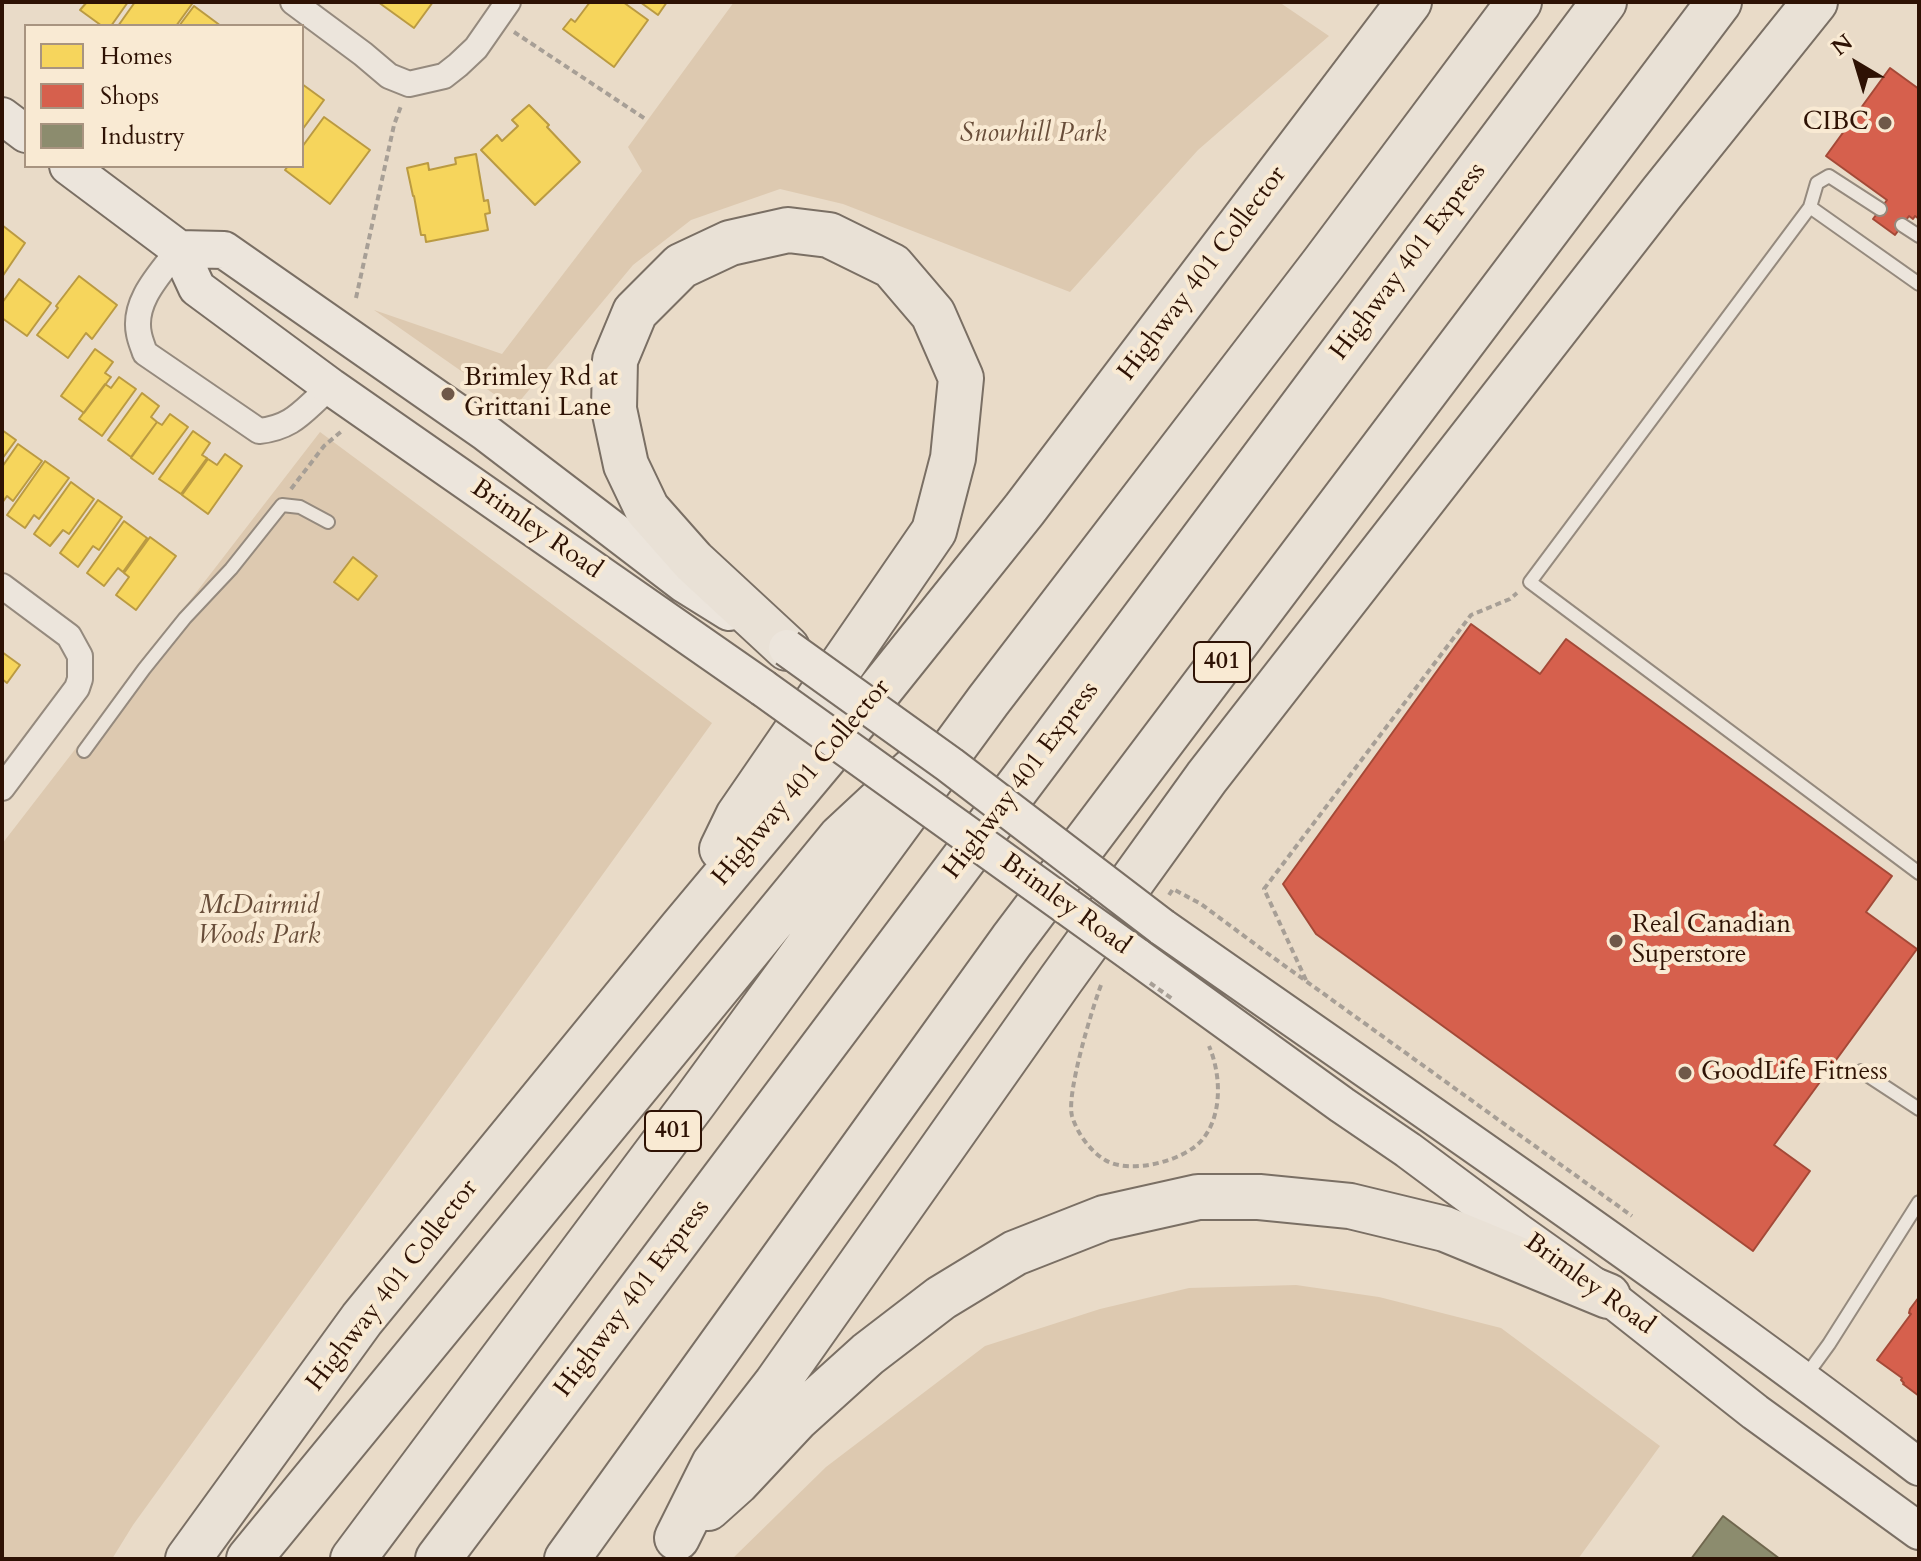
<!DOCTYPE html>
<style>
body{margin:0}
#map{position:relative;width:1921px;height:1561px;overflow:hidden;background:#e9dbc8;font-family:Cardo,serif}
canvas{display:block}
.frame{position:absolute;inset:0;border:4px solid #2e1204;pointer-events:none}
.legend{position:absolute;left:24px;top:24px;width:280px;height:144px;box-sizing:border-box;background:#f9ead3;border:2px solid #a89480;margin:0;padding:10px 14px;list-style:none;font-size:24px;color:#2e1204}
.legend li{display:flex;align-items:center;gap:16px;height:40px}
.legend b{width:40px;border:2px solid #a89480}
.north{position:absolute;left:1817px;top:24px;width:80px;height:80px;-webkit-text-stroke:6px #f9ead3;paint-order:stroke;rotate:322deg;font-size:22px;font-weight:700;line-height:32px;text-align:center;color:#2e1204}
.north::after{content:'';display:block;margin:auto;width:28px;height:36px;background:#2e1204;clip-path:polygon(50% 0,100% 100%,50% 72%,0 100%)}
</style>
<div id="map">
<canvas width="1921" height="1561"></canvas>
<div class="frame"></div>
<ul class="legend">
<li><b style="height:22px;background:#f6d55c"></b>Homes</li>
<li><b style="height:22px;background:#d6604d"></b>Shops</li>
<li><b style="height:22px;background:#8c8c6e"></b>Industry</li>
</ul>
<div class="north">N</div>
</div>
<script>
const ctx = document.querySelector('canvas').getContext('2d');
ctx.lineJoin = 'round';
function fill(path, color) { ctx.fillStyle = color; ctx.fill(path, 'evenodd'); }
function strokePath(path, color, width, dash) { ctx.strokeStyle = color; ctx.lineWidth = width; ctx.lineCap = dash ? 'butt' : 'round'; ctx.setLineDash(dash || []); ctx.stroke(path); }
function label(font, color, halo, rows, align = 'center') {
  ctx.font = font + ' Cardo,serif'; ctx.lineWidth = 8; ctx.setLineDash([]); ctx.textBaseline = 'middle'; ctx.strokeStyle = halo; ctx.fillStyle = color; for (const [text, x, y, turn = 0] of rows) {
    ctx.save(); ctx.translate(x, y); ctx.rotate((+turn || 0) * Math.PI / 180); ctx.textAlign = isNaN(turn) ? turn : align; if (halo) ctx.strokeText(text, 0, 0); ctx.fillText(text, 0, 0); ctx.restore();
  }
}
const green = new Path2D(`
 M734 2H1279L1329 36 1198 150 1070 292 843 204 780 189 691 220 633 265 514 408 374 310 502 354 642 171 628 147Z
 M320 432 712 723 133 1525 112 1559H2V844Z
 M1296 1285 1379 1297 1501 1328 1660 1446 1578 1559H732L826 1467 985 1346 1100 1309 1189 1288Z`);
const homes = new Path2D(`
 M87 2H128L111 26H102L80 10Z
 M135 2H189L192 4 176 26H118Z
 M378 2H433L414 28Z
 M590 2H623L648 20 614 67 563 29 571 19 575 22Z
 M640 2H667L658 15Z
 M194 6 221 26H179Z
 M302 84 324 100 302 130Z
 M529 105 549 125 547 127 580 162 535 205 481 150 497 135 502 141 518 126 512 120Z
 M324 117 370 150 330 204 285 170 288 166H302V147Z
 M476 154 484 201 488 200 490 213 485 214 488 230 426 242 425 235H421L414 196H413L407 168 428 163 429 170 456 164 455 158Z
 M2 225 25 243 2 277Z
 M79 276 117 305 92 339 86 333 68 358 37 335 58 308 56 306Z
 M19 279 51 303 27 336 2 318V303Z
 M95 349 113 362 105 373 111 377 84 413 61 396Z
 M119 377 136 389 102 436 79 419 105 384 111 388Z
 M142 393 159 406 151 417 157 422 131 457 108 440Z
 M170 414 188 427 153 474 131 458 157 422 162 425Z
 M2 430 16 440 2 459Z
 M193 431 210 443 202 455 207 458 181 494 159 479Z
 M18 444 42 461 13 501 7 496 2 503V467Z
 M225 454 242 466 208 514 182 495 208 459 217 465Z
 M45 461 69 478 39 519 34 515 25 528 7 515Z
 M71 482 94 499 69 534 63 530 50 546 34 534Z
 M98 500 122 517 99 550 93 546 78 567 60 553Z
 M124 521 147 538 123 572 118 568 104 586 87 573Z
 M150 537 176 556 136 610 116 595 129 577 124 573Z
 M353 557 377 576 358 600 334 582Z
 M2 652 20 665 7 683 2 679Z`);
const shops = new Path2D(`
 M1890 68 1919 89V219L1915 216 1913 219 1909 216 1895 235 1873 219 1887 200 1826 156Z
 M1471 624 1540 674 1566 639 1892 876 1866 912 1917 949 1774 1145 1810 1171 1753 1251 1316 934 1283 884Z
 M1919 1297V1396L1903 1384 1904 1383 1901 1380 1902 1378 1877 1360 1911 1314 1909 1313 1910 1309Z`);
const industry = new Path2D(`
 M1723 1516 1780 1559H1691Z`);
const path = new Path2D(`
 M514 32 647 120
 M356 298 394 125 401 106
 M291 489 324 446 343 430
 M1169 895 1173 889 1201 904 1267 953 1632 1216
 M1306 980 1264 889 1471 615 1510 599 1517 593
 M1101 985C1092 1009 1066 1094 1072 1116 1077 1133 1090 1151 1105 1160 1130 1175 1184 1161 1202 1140 1223 1115 1221 1074 1209 1046`);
const lane = new Path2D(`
 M1810 207 1817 183 1829 176 1880 209
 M1902 225 1919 236
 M1919 284 1810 207 1530 582 1919 873
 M84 751 144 669 185 618 231 569 282 505 300 507 328 522
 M1861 1071 1919 1109
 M1805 1377 1829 1344 1919 1202`);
const street = new Path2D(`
 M293 2 363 54 389 76 409 84 444 76 458 65 476 48 508 2
 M179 249C161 273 132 301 139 334 140 340 143 347 145 353L259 431C296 427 304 408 331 387
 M2 586 69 636 80 656V679L77 688 2 788`);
const secondary = new Path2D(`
 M2 116 26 134
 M68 166 179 249 197 288 331 387 763 688
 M179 249 224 250 485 432 684 584 729 612
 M1162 927C1416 1105 1673 1279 1919 1467
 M1136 956 1342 1105 1408 1150 1518 1232 1608 1296 1755 1412 1919 1531`);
const highway = new Path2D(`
 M722 849 738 816 934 531 953 458 961 378 933 314 892 266 829 235 788 230 730 243 681 266 635 312 615 360 614 409 626 465 647 509 693 561 787 648
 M708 1508 737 1482 796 1419 868 1354 941 1298 1015 1253 1104 1218 1198 1197H1259L1350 1206 1445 1229 1608 1296
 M677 1538 714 1464 776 1384 1060 981 1207 777 1661 194 1815 2
 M188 1559 362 1319 681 929 859 716 1024 510 1409 2
 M249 1559 841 837 913 770
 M353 1559 695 1101 988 701 1323 264 1519 2
 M438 1559 1044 752 1604 2
 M567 1559 1012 940 1719 2`);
const pathBridge = new Path2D(`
 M1150 983 1174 1000`);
const secondaryBridge = new Path2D(`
 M787 648 950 765 1162 927
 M763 688 1136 956`);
const markers = [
 [1885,123,8,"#6f5849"],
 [448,394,8,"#6f5849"],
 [1616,941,8,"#6f5849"],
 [1685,1073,8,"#6f5849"]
];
const shields = [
 [1222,662,56],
 [673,1131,56]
];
const shieldNames = [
 ["401",1222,662],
 ["401",673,1131]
];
const poiNames = [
 ["CIBC",1869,123,"right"],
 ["Brimley Rd at",464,379],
 ["Grittani Lane",464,409],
 ["Real Canadian",1632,926],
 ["Superstore",1632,956],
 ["GoodLife Fitness",1701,1073]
];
const parkNames = [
 ["Snowhill Park",1033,135],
 ["McDairmid",259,907],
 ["Woods Park",259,937]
];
const streetNames = [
 ["Highway 401 Express",1409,262,-53],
 ["Highway 401 Collector",1203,274,-53],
 ["Brimley Road",536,530,35],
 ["Highway 401 Express",1022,781,-53],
 ["Highway 401 Collector",802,783,-50],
 ["Brimley Road",1065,905,36],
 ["Brimley Road",1589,1285,36],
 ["Highway 401 Collector",393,1286,-52],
 ["Highway 401 Express",633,1299,-53]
];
fill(green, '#ddc9b0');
fill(homes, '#f6d55c');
strokePath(homes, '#ba9a42', 2);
fill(shops, '#d6604d');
strokePath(shops, '#a44937', 2);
fill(industry, '#8c8c6e');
strokePath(industry, '#70674e', 2);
strokePath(lane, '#958a7e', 16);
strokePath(street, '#958a7e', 28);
strokePath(secondary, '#7a6f64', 40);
strokePath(highway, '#7a6f64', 48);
strokePath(path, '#a79f96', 4, [6, 4]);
strokePath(lane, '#ece5dc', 12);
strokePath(street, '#ece5dc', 24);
strokePath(secondary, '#ece5dc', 36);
strokePath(highway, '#e9e1d6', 44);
strokePath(secondaryBridge, '#7a6f64', 40, []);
strokePath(pathBridge, '#a79f96', 4, [6, 4]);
strokePath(secondaryBridge, '#ece5dc', 36);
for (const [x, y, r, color] of markers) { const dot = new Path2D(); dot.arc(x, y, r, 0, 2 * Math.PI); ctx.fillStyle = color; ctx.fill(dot); strokePath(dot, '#f9ead3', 3); }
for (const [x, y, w] of shields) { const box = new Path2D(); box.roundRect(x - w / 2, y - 20, w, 40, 6); ctx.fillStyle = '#f9ead3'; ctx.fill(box); strokePath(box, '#2e1204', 2); }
label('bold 24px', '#2e1204', null, shieldNames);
label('26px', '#2e1204', '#f9ead3', poiNames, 'left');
label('italic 26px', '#684d39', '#f9ead3', parkNames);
label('26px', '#2e1204', '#f9ead3', streetNames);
</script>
